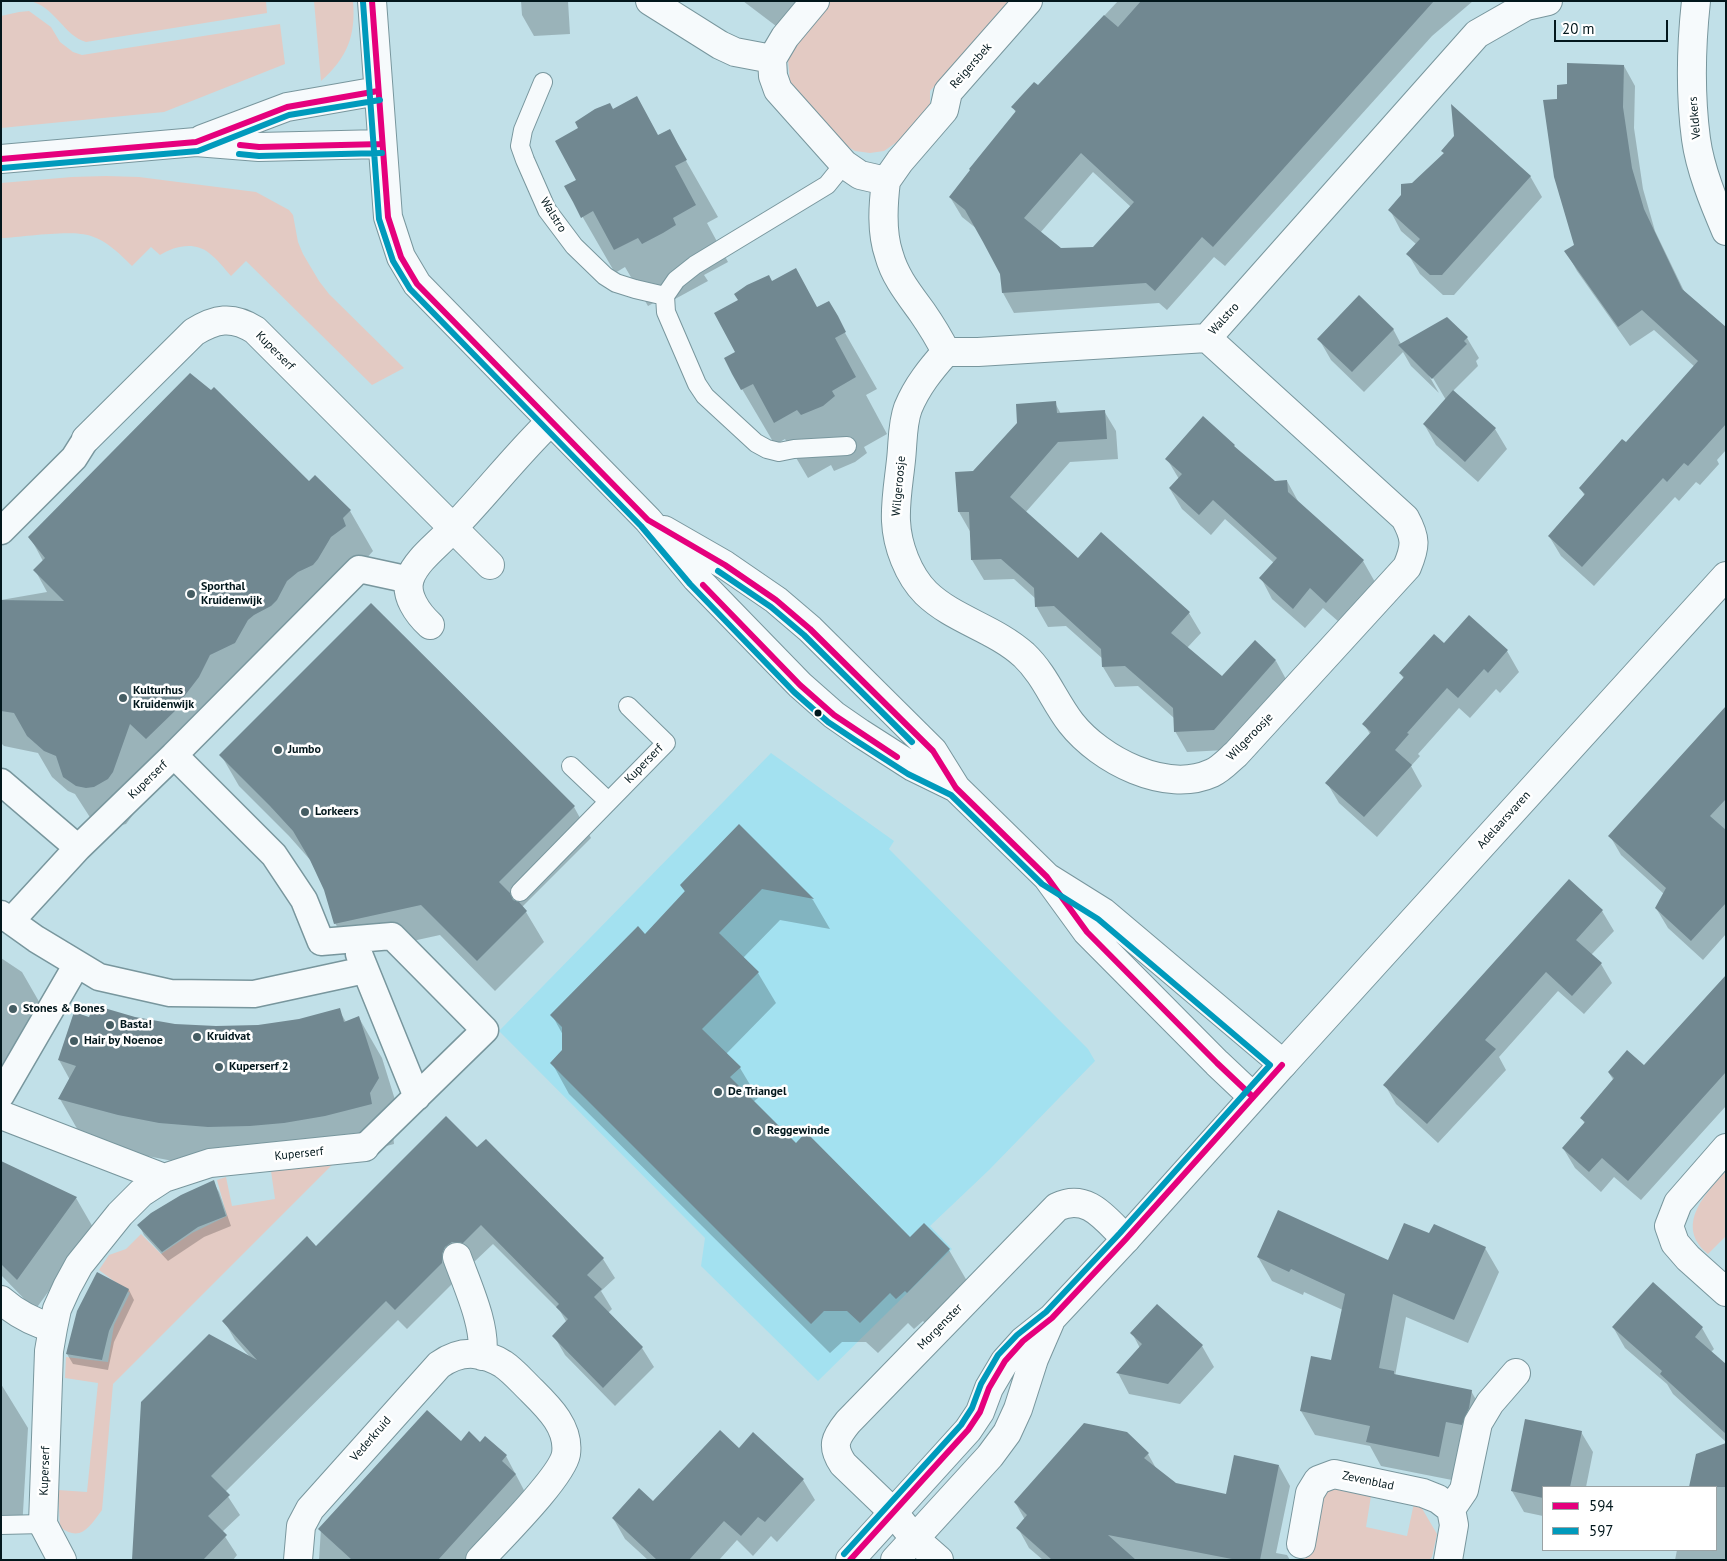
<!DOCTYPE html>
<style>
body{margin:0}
#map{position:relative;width:1727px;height:1561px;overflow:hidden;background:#c1e0e8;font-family:"PT Sans",sans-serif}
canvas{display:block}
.frame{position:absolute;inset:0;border:2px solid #02171c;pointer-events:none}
.legend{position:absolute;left:1542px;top:1486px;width:175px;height:65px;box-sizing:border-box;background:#fff;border:1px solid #9aa2a4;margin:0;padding:6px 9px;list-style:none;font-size:15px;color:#02171c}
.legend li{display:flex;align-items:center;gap:10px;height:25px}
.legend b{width:25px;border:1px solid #9aa2a4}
.scale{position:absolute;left:1554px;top:20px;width:114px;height:22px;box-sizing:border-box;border:2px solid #02171c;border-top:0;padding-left:6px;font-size:15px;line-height:18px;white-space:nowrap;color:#02171c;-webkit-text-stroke:4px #fff;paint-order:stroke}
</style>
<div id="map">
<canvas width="1727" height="1561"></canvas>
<div class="frame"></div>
<ul class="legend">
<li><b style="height:6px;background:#e5007d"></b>594</li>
<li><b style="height:6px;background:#009abc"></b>597</li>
</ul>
<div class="scale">20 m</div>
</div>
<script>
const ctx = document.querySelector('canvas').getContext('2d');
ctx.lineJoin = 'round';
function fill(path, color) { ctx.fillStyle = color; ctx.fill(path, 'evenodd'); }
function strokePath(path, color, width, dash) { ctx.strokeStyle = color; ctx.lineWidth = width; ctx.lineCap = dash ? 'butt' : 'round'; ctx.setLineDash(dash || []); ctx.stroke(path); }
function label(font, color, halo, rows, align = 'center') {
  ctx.font = font + ' "PT Sans",sans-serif'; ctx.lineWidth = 5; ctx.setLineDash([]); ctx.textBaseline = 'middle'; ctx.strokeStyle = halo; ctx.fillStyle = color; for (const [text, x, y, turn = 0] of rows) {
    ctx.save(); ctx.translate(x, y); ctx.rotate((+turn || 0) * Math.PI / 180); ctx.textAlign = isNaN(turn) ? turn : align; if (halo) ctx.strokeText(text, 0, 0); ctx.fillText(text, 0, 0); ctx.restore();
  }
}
const built = new Path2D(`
 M771 753 894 841 889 849 1088 1049 1095 1061 989 1170 930 1226 952 1249 818 1381 701 1266 705 1238 499 1031Z`);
const green = new Path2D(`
 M29 1H266L267 13 86 42C64 36 54 5 29 1Z
 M314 1H353C356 36 347 58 321 81Z
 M828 1H1008L1003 12 930 91V106L897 142 884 151 870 153 855 151 842 143 790 83 788 59 799 38Z
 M29 11 51 27 60 42 73 52 82 55 280 24 285 64 164 112 1 128V16L19 12Z
 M106 176 139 177 256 192 289 210 293 215 298 242 303 254 319 281 329 294 404 368 372 385 246 261 231 276C224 268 217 259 209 253 195 241 174 246 160 255L151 247 132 266C120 254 107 241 91 236 72 229 24 237 1 238V183L72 177Z
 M333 1164 113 1384 102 1510C90 1526 81 1543 60 1527L58 1490 87 1492 98 1383 65 1378 66 1357 108 1362 114 1325 130 1293 99 1270 109 1255 126 1249 141 1234 161 1254 192 1233 227 1216 217 1180 226 1177 232 1206 275 1199 271 1171Z
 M1726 1171V1236L1708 1254C1674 1226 1705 1194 1726 1171Z
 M1328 1487 1371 1496 1366 1527 1407 1536 1414 1503 1420 1505 1437 1534 1432 1557 1429 1560H1304L1319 1491Z`);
const shadow = new Path2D(`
 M521 1H568L570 34 534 36 522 15Z
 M743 1H802L780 29Z
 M1118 1H1473L1432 36 1225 266 1214 257 1167 310 1159 303 1014 313 1003 293 1001 273 977 229 962 217 950 197 1016 113 1013 107 1038 87ZM1093 172 1131 207 1094 248 1061 249 1040 233Z
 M1624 66 1635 86 1634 128 1643 189 1655 231 1685 293 1726 329V450L1717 460 1719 464 1700 485 1696 482 1679 501 1675 497 1594 586 1561 556 1549 536 1585 496 1580 488 1626 444 1695 367 1654 330 1630 346 1577 271 1566 251 1575 246 1558 100 1568 85Z
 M613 110 659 136 669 131 718 217 707 223 728 262 704 275 708 281 675 299 672 293 648 306 625 267 615 273 574 202 577 180Z
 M1443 151 1530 176 1542 197 1454 295H1443L1420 274 1408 254 1416 244 1401 231 1390 210 1412 184 1444 154Z
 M772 283 817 309 828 303 877 389 866 395 887 434 864 447 867 453 855 462 834 471 831 465 808 478 785 439 775 445 742 389 737 353Z
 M1393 329 1401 344 1467 338 1479 358 1476 361 1478 366 1453 391 1495 429 1507 449 1478 482 1436 445 1424 424 1446 400 1430 373 1428 374 1439 393 1411 366 1403 352 1364 392 1331 360 1319 339Z
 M1055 403 1061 414 1104 411 1116 431 1118 459 1070 462 1025 513 1078 560 1189 613 1201 633 1187 648 1222 678 1276 661 1287 681 1226 750 1187 752 1175 731 1174 718 1138 686 1115 687 1103 667V659L1066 626 1048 627 1036 606V599L1014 579 984 580 972 560 971 533 959 512 974 472Z
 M1203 418 1234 446 1237 450 1275 483 1287 481 1299 503 1363 561 1375 582 1339 622 1323 608 1305 628 1272 599 1261 578 1274 563 1225 519 1211 535 1182 509 1170 489 1179 479 1167 459Z
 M309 483 350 511 373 551 199 747 200 749 170 779 153 762 135 812 126 824 109 828 93 822 75 794 68 791 52 777 38 753 4 746 1 743V600L47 592 35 570 43 561 30 537Z
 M1444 644 1507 651 1519 672 1500 693 1496 689 1470 718 1459 708 1418 754 1420 756 1411 766 1422 786 1377 837 1339 803 1327 783 1370 734 1364 724 1404 679 1400 673Z
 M1726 708V934L1703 960 1668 928 1656 908 1664 894 1621 855 1610 836Z
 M221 755 574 807 591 838 522 907 526 912 544 942 495 991 440 935 353 954 335 923 325 890 312 862 289 836 239 786Z
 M739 826 813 900 830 929 780 920 743 958 758 973 776 1003 726 1054 740 1068 758 1098 753 1102 796 1145 910 1239 924 1225 949 1250 967 1281 925 1323 923 1321 914 1329 908 1323 878 1353 866 1342H842L830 1353 569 1094 552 1063 563 1050V1035L552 1015 645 935 686 893 681 886Z
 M1569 881 1602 911 1614 931 1591 955 1601 964 1612 983 1584 1014 1558 991 1499 1057 1506 1070 1438 1143 1396 1104 1385 1085Z
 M1 958 22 972 45 1012 1 1087Z
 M1726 988V1106L1641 1200 1614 1177 1601 1192 1575 1168 1563 1148 1585 1124 1582 1119 1614 1081 1609 1073 1644 1067Z
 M339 1010 346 1022 359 1018 382 1058 401 1119 393 1134 394 1144 348 1156 183 1163 142 1155 83 1139 60 1099 70 1080 59 1060 90 1019 135 1018 175 1026 258 1027 299 1021Z
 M486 1140 603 1259 615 1278 601 1291 612 1309 608 1313 642 1348 654 1367 615 1406 565 1355 554 1336 567 1323 560 1311 493 1244 474 1262 463 1261 453 1283 407 1329 398 1320 225 1492 240 1515 222 1532 237 1555 233 1560H133L250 1357 235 1340 224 1321 316 1247 477 1149Z
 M1 1162 76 1198 94 1229 35 1310 1 1275Z
 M213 1182 219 1192 231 1226 204 1237 168 1261 144 1235 139 1225Z
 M1430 1235 1485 1248 1499 1272 1468 1343 1406 1317 1395 1376 1471 1391 1485 1415 1475 1449 1459 1446 1452 1480 1381 1466 1370 1446 1315 1435 1301 1411 1332 1361 1343 1310 1304 1292 1303 1295 1272 1281 1258 1257 1388 1262Z
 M98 1273 129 1290 134 1300 114 1342 108 1370 73 1364 67 1354Z
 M1613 1327 1702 1328 1714 1349 1711 1352 1726 1366V1442L1673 1394 1667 1384 1625 1348Z
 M1132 1333 1202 1346 1214 1367 1180 1404 1129 1394 1118 1373 1140 1348Z
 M1 1384 28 1428 22 1529 1 1528Z
 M1581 1432 1593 1452 1586 1487H1543V1516L1524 1512 1512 1491Z
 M753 1434 803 1480 815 1500 777 1542 771 1536 753 1556 737 1540 719 1560H648L625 1539 613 1518 653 1502 739 1450Z
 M461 1442 480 1444 506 1456 526 1494 466 1560H319L321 1528Z
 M1148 1454 1157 1470 1175 1484 1227 1496 1279 1466 1290 1486 1276 1553 1287 1555 1290 1560H1043L1029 1548 1018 1528 1025 1520 1015 1502Z
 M1695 1464 1726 1470V1560H1675L1677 1550H1716V1487H1690Z`);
const building = new Path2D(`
 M1141 1H1434L1213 247 1202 237 1155 291 1146 283 1002 293 1000 274 983 242 965 210 949 197 970 170 969 169 1016 111 1011 107 1034 82 1038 85 1104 15 1118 27ZM1081 153 1134 202 1093 247 1061 248 1024 218Z
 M1567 63 1624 65 1623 107 1632 168 1644 209 1682 289 1726 327V424L1688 466 1684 463 1667 482 1663 478 1582 567 1548 536 1585 494 1579 488 1622 439 1626 442 1698 361 1642 310 1618 327 1564 251 1574 245 1554 177 1543 100 1557 99V85L1567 84Z
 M637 96 658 135 670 129 678 144 687 160 675 166 696 205 673 218 676 225 663 233 642 244 638 238 614 250 593 211 581 218 573 202 564 186 576 180 555 141 578 128 575 122 595 109 610 103 613 109Z
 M1451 104 1531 176 1442 275H1430L1406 254 1420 239 1388 210 1401 195V184L1412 183 1444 153 1441 151 1454 136Z
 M796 268 817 307 829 301 838 316 846 332 835 338 856 377 832 391 835 396 823 406 801 415 797 410 774 423 753 384 741 390 732 374 724 358 735 352 714 313 738 300 734 294 747 285 769 275 772 281Z
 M1359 295 1394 329 1352 372 1317 339Z
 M1447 317 1468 337 1464 341 1467 344 1432 379 1398 345Z
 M190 373 211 390 214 387 309 481 315 475 351 510 343 518 346 526 331 537 318 559 313 565 298 572 287 581 277 600 271 606 254 615 248 620 235 643 210 655 199 677 176 707 178 708 146 739 130 724 113 772 108 779 94 787 86 788 76 786 63 777 56 756 44 751 27 736 14 713 1 711V600L64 601 33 570 45 558 28 537Z
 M1453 390 1496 428 1465 462 1423 424Z
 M1056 401 1057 413 1105 410 1107 439 1058 442 1010 497 1078 558 1101 532 1190 612 1171 633 1222 676 1255 640 1276 660 1214 730 1174 732 1173 708 1125 666 1102 667 1101 649 1054 606 1035 607 1034 588 1001 559 971 560 969 512H958L955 472 973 471 1017 423 1016 404Z
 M1203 416 1235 445 1234 446 1275 481 1287 480 1288 492 1364 560 1326 603 1310 588 1293 609 1259 578 1277 558 1213 500 1199 515 1169 488 1182 474 1165 459Z
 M371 603 575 806 499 882 510 893 513 900 519 902 527 911 477 961 421 905 334 924 324 890 310 860 293 831 270 806 219 755Z
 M1469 615 1508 650 1488 673 1484 669 1458 698 1447 688 1407 733 1409 734 1395 750 1412 765 1364 817 1325 783 1371 732 1362 724 1404 677 1399 673 1434 634 1444 643Z
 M1726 706V799L1710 816 1726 830V903L1691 941 1655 908 1666 888 1608 836Z
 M739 824 814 899 762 889 719 933 759 972 702 1029 741 1067 730 1077 796 1143 806 1132 910 1237 924 1223 950 1249 907 1293 905 1291 896 1299 890 1293 860 1323 847 1311H824L811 1324 550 1063 562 1050V1027L550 1015 638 926 645 934 685 891 680 885Z
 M1569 879 1603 910 1576 940 1602 963 1572 996 1546 972 1485 1040 1496 1049 1427 1124 1383 1085Z
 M1726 975V1072L1628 1181 1602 1158 1589 1172 1562 1148 1585 1122 1580 1118 1614 1078 1608 1072 1627 1050 1644 1065Z
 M94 1005 135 1017 175 1024 216 1026 258 1025 299 1019 340 1008 344 1022 359 1016 379 1078 370 1093 372 1104 325 1116 284 1123 250 1126 208 1127 159 1123 118 1115 58 1099 76 1066 58 1060 74 1012 89 1017Z
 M446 1116 477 1147 486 1139 604 1258 587 1275 602 1289 594 1297 643 1347 603 1388 552 1336 568 1319 556 1307 559 1304 481 1225 463 1243 452 1242 445 1247 442 1254V1263L395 1310 386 1301 211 1476 230 1495 208 1516 227 1535 203 1560H132L141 1402 209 1334 257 1360 222 1321 307 1236 316 1246Z
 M1 1161 77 1197 17 1280 1 1264Z
 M214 1180 226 1216 198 1227 162 1252 137 1225 151 1213 181 1195Z
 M1278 1210 1388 1260 1404 1223 1429 1233 1434 1224 1486 1247 1454 1320 1393 1294 1379 1368 1394 1371V1374L1472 1390 1469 1408 1462 1425 1446 1422 1439 1457 1366 1442 1370 1426 1300 1411 1311 1356 1331 1360 1345 1294 1291 1269 1289 1272 1257 1257Z
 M97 1272 129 1289 109 1331 102 1360 66 1354 77 1311Z
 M1653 1282 1703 1327 1695 1337 1726 1364V1434L1660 1374 1662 1371 1612 1327Z
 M1157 1304 1203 1345 1168 1384 1116 1373 1142 1344 1130 1333Z
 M427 1410 461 1441 469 1431 480 1442 485 1436 507 1455 502 1461 516 1474 438 1560H352L318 1529Z
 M1525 1419 1582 1431 1570 1487H1543V1498L1511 1491Z
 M1084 1423 1127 1432 1149 1453 1144 1458 1176 1483 1226 1494 1234 1455 1279 1465 1260 1560H1237L1108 1535 1136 1560H1052L1016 1528 1027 1515 1014 1502Z
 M720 1430 739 1448 753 1432 804 1479 765 1522 758 1517 741 1536 724 1521 689 1560H657L612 1518 639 1488 653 1501Z
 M1726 1443V1487H1689L1696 1454Z`);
const service = new Path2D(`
 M543 82 523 130 520 146 525 160 547 210 574 246 605 276 616 283 635 289 665 296
 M844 164 827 185 695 265 676 280 665 296 666 312 697 384 705 396 756 443 767 449 779 452 794 449 847 446
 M571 766 608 801
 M520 892 666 743 628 706
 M1 1525 43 1524`);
const pedestrian = new Path2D(`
 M1 531 74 458 86 439
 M1 782 78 848
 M1 914 36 939 99 977 170 993 254 994 365 970
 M11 921 78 848 174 755
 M359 954 417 1097
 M1 1095 77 964
 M365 1147 485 1030 392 936 321 942 304 900 274 855 174 755 359 569 410 580`);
const minor = new Path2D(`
 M650 1 720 45 735 52 772 59 773 76 778 90 844 164 860 175 886 181C883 205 881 232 889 255 895 277 909 294 922 312 931 325 939 338 946 352H978L1207 338 1477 34 1526 6 1548 1
 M1696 1C1691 47 1690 94 1696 139 1700 169 1714 203 1726 231
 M772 59 785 37 815 1
 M886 181 900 161 944 110 948 92 1028 1
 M946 352C931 369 917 386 908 408 902 424 903 443 901 460 899 480 895 501 896 521 897 545 908 575 926 593 954 620 994 628 1024 655 1045 675 1054 701 1071 723 1100 760 1166 794 1212 773 1221 769 1229 760 1236 754L1407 567C1416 546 1416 538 1405 518L1207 338
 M86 439 194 332C215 319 232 315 255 330L490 565
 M430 625C418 614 404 595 410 578 417 559 439 544 452 529 486 494 515 456 550 422
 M1283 1064 1726 576
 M1 1115 164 1178
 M1726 1148 1678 1203 1669 1226 1675 1243 1688 1258 1726 1292
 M457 1257C467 1285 487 1327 482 1356
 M1 1300C17 1314 32 1322 53 1328L49 1351 43 1524 62 1560
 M53 1328 57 1309 67 1287 79 1265 120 1214 141 1193 164 1178 210 1163 365 1147
 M1301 1544 1310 1493 1318 1480 1334 1474 1423 1493 1438 1499 1451 1509
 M298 1560 301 1526 310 1509 439 1365C449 1358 462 1353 474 1354 484 1355 495 1359 503 1364 512 1370 520 1379 528 1387 546 1405 570 1426 566 1454 562 1477 499 1539 480 1560
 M939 1560 914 1538 893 1512 843 1464C831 1446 835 1438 848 1422L1057 1207C1088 1192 1106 1220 1126 1239
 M1448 1560 1454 1525 1451 1509 1464 1490 1478 1423 1490 1403 1516 1373`);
const tertiary = new Path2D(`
 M372 1 388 217 401 257 417 284 648 520 696 578 800 685 834 715 860 733 913 767 956 788
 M202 139 287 107 378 91
 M1 159 196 142 259 147 382 144
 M664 530 725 565 776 600 810 629 933 751 956 788 1047 877 1087 932 1217 1063 1253 1097
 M850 1560 968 1430 980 1412 989 1388 1005 1361 1023 1341 1052 1318 1126 1239 1283 1064 1103 912 1047 877
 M895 1560 990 1456 1007 1433 1018 1409 1034 1359 1050 1322`);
const bus1 = new Path2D(`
 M372 1 388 217 401 257 417 284 648 520 725 565 776 600 810 629 933 751 956 788 1047 877 1087 932 1217 1063 1253 1097
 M240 145 259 147 382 144
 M1 159 196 142 287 107 378 91
 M703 585 800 685 834 715 897 757
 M850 1560 968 1430 980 1412 989 1388 1005 1361 1023 1341 1052 1318 1126 1239 1282 1065`);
const bus2 = new Path2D(`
 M363 2 379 219 393 261 410 289 641 526 690 584 794 692 828 722 855 740 908 774 951 795 1042 884 1098 919 1270 1065 1120 1233 1046 1312 1017 1335 998 1355 981 1384 972 1408 961 1425 844 1554
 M239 154 259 156 382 153
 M2 168 198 151 289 115 380 100
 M718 571 771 607 804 635 912 742`);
const markers = [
 [191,594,5,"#455d63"],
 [123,698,5,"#455d63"],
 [818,713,4.5,"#02171c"],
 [278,750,5,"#455d63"],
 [305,812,5,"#455d63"],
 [13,1009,5,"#455d63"],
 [110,1025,5,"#455d63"],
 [197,1037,5,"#455d63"],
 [74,1041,5,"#455d63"],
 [219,1067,5,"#455d63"],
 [718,1092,5,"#455d63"],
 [757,1131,5,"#455d63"]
];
const streetNames = [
 ["Reigersbek",971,66,-49],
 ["Veldkers",1695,118,-95],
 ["Walstro",553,215,58],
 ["Walstro",1224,319,-48],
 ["Kuperserf",275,351,45],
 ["Wilgeroosje",899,486,-85],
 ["Wilgeroosje",1250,737,-46],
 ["Kuperserf",644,764,-46],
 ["Kuperserf",148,780,-44],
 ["Adelaarsvaren",1504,820,-48],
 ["Kuperserf",299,1154,-6],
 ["Morgenster",940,1327,-46],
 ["Vederkruid",371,1439,-49],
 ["Kuperserf",45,1471,-88],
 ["Zevenblad",1368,1481,12]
];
const poiNames = [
 ["Sporthal",201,587],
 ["Kruidenwijk",201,601],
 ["Kulturhus",133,691],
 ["Kruidenwijk",133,705],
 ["Jumbo",288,750],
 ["Lorkeers",315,812],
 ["Stones & Bones",23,1009],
 ["Basta!",120,1025],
 ["Kruidvat",207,1037],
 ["Hair by Noenoe",84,1041],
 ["Kuperserf 2",229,1067],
 ["De Triangel",728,1092],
 ["Reggewinde",767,1131]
];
fill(built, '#a3e1f0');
fill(green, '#e3cac3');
fill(shadow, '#0003');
fill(building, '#718891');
strokePath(service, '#78969d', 20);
strokePath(pedestrian, '#78969d', 29);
strokePath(minor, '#78969d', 30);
strokePath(tertiary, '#78969d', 30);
strokePath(service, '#f6fafc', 18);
strokePath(pedestrian, '#f6fafc', 26);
strokePath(minor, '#f6fafc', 28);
strokePath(tertiary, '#f6fafc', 28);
strokePath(bus1, '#e5007d', 6);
strokePath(bus2, '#009abc', 6);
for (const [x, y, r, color] of markers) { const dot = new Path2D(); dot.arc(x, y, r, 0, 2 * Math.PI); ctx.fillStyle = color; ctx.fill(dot); strokePath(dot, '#fff', 2); }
label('12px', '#02171c', '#fff', streetNames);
label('bold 12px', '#02171c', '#fff', poiNames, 'left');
</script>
